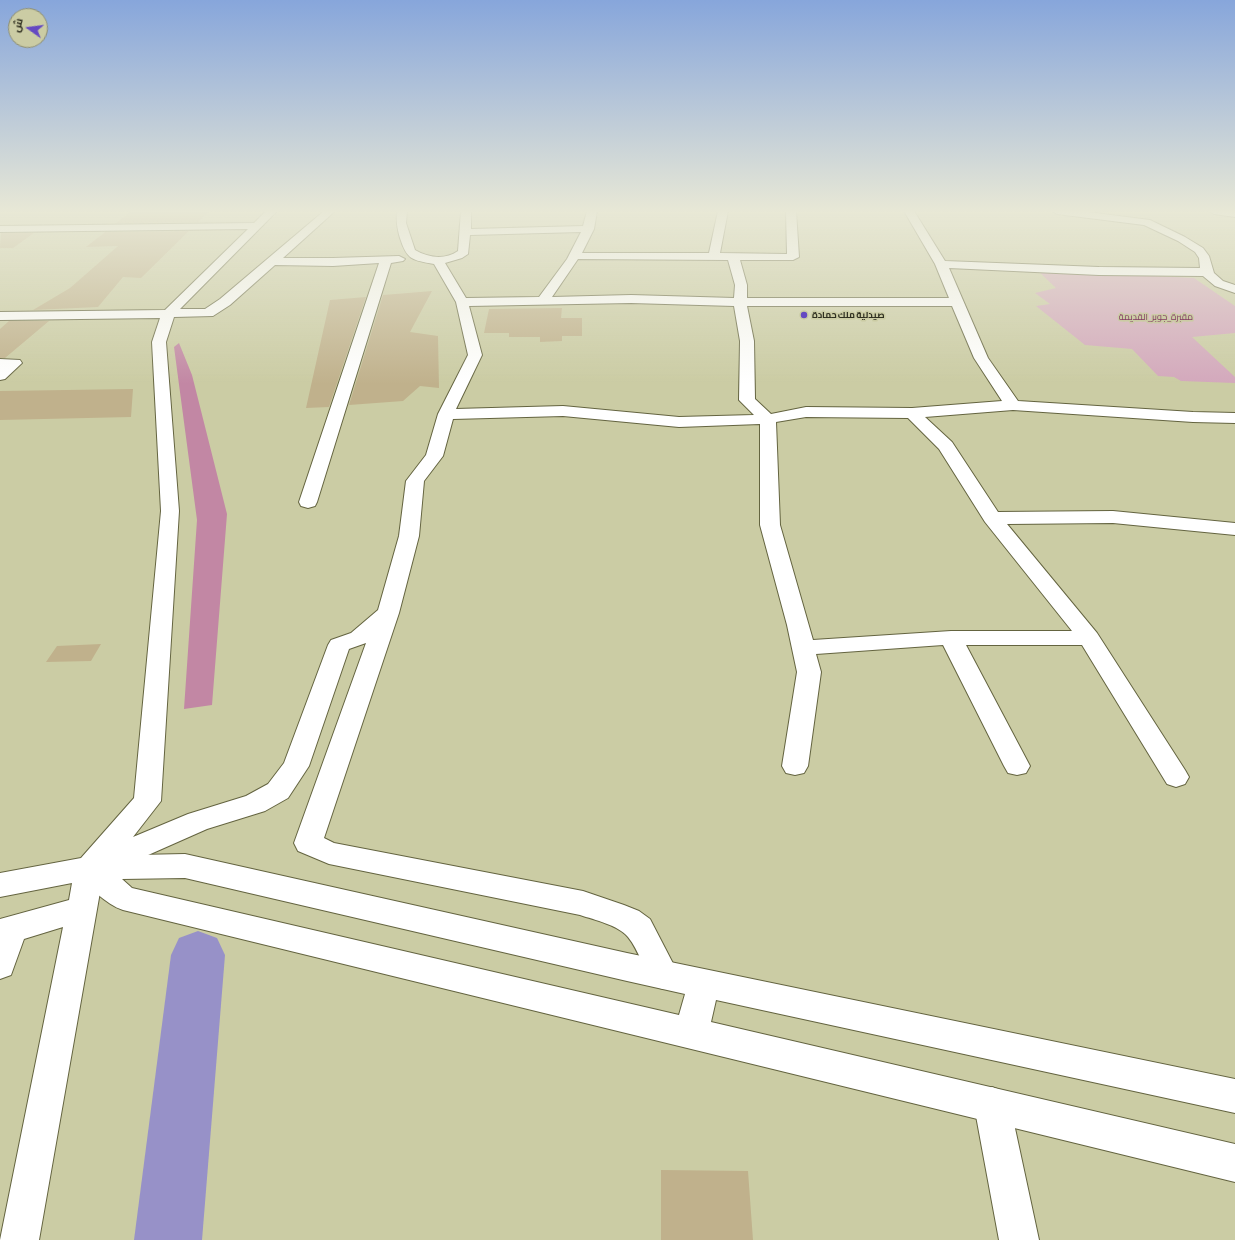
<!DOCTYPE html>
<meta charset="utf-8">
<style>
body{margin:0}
#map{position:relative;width:1235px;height:1240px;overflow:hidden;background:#cbcca4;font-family:"Asap Condensed",Cairo,sans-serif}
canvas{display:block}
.north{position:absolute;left:8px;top:8px;width:40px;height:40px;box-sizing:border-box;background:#cbcca4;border:1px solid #8d8d6f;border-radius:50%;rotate:284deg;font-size:11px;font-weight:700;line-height:16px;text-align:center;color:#2f2f20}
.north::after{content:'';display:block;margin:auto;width:14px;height:18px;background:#6549c2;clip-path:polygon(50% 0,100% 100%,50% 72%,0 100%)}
</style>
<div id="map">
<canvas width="1235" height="1240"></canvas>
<div class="north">ش</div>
</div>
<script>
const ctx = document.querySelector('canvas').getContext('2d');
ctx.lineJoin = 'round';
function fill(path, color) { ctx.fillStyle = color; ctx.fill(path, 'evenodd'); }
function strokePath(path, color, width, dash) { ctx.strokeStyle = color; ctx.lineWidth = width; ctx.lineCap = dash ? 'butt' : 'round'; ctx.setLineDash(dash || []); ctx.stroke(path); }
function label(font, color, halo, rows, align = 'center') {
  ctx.font = font + ' "Asap Condensed",Cairo,sans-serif'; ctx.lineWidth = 3; ctx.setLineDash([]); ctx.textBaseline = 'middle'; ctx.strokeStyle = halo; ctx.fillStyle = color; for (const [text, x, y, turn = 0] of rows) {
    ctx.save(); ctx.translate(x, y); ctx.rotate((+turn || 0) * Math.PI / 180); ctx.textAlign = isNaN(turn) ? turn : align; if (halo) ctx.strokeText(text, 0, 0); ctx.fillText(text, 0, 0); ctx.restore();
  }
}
const green = new Path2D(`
 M1037 270 1194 278 1235 306V333L1192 337 1235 377V383L1181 381 1174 377 1158 376 1132 349 1085 345 1036 306 1050 304 1035 293 1056 288Z`);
const forest = new Path2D(`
 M179 343 192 375 227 514 212 705 184 709 197 520 174 347Z`);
const river = new Path2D(`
 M198 931 217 938 225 955 202 1240H134L171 955 179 938Z`);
const building = new Path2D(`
 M131 211H210L198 222 116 223Z
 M189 231 141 278 123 277 98 307 33 310 70 288 118 246 86 247 105 232Z
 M1 233H34L13 248H0Z
 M432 291 410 332 438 336 439 388 420 386 403 401 349 405 383 295Z
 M366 297 329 407 306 408 330 300Z
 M562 308 561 318H582V336H562V341L540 342V337H509V333H484L489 309Z
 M9 321H49L5 358H0V329Z
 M133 389 131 417 0 420V391Z
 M101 644 91 661 46 662 57 646Z
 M661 1170 748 1171 753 1240H661Z`);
const minor = new Path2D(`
 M266 211H277L180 309H205L220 299 324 211H335L283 258H333L399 256 405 259 403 261 391 263 317 502 315 506 308 508 301 506 299 502 379 263 333 266 275 265 230 305 213 316 174 317 166 342 179 511 161 801 133 837 188 814 246 796 268 784 284 763 328 645 331 640 351 633 378 610 399 536 406 481 426 455 438 414 468 355 456 302 434 264C412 260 407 260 400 238 397 228 396 221 397 211H407L406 223 415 250C429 258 445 260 458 251L461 211H471V229L583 226 587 211H597L594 229 582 253H709L718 211H728L720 253 787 254 786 211H796L799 257 793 260H740L747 285V298H949L935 264 904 211H914L945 261 1099 267 1200 268 1199 258 1195 252 1178 241 1144 225 1057 214 1052 211H1080L1150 220 1185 237 1203 248 1209 256 1214 273 1223 281 1235 285V293L1215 286 1203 276 1099 275 949 268 988 358 1018 401 1193 412 1235 413V423L1193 422 1013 410 925 417 952 442 998 512 1113 511 1235 523V535L1113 523 1007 524 1097 633 1185 770 1189 777 1185 784 1176 787 1167 784 1082 645H966L1030 766 1026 773 1017 775 1008 773 1004 766 943 645 816 654 821 672 808 766 804 773 795 775 786 773 782 766 797 672 787 625 760 525V424L679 427 563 416 453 419 443 456 424 481 419 536 399 613 324 838 334 843 583 891 624 905 639 911 650 919 679 975 674 985 663 989 652 985C644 970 639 950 628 937 618 925 595 920 580 915L329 864 298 851 294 843 366 643 349 649 309 766 288 798 265 811 207 829 103 875 39 1240H0L63 927 24 939 11 975 0 979V919L69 900 72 883 0 897V873L81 858 134 798 161 511 152 342 160 318 0 320V312L165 310 248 229 0 232V226L254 223ZM581 232 567 259 539 297 466 298 445 263 462 258 468 254 470 235ZM578 259 728 260 735 285 734 298 631 295 552 297ZM631 303 734 306 740 341 739 400 754 415 679 417 563 406 456 409 482 355 469 306ZM747 306H952L974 358 1002 401 912 408 806 407 771 414 755 399 754 341ZM806 417 908 418 939 449 985 522 1072 631H951L813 640 780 525 776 422Z
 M1209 211H1235V217L1214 214Z
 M0 359 20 360 22 363 5 379 0 380Z
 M992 1087 1005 1092 1010 1105 1039 1240H999L974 1105 979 1092Z`);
const major = new Path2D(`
 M185 854 627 953 1235 1079V1113L716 1000 711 1022 1235 1144V1182L123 910C107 905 83 883 75 868L80 860 90 856ZM185 878 627 981 685 994 679 1015 132 888 122 879Z`);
const markers = [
 [804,315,4,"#6549c2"]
];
const farPoinames = [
 ["صيدلية ملك حمادة",812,315]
];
const farParknames = [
 ["مقبرة_جوبر_القديمة",1156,317]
];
fill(green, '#d3a8bc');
fill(forest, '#c287a4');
fill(river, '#9791c8');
fill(building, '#c0b18c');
strokePath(minor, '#646440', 2);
strokePath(major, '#646440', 2);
fill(minor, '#fff');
fill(major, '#fff');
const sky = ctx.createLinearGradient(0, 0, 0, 384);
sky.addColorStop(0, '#87a6db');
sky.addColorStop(0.55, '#e8e8d6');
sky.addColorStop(1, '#e8e8d600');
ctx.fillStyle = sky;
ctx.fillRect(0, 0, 1235, 384);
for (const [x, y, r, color] of markers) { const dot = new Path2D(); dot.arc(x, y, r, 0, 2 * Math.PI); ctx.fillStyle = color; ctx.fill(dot); strokePath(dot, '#cbcca4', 1.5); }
label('bold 9px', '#2f2f20', '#cbcca4', farPoinames, 'left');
label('9px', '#833b62', '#cbcca4', farParknames);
</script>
